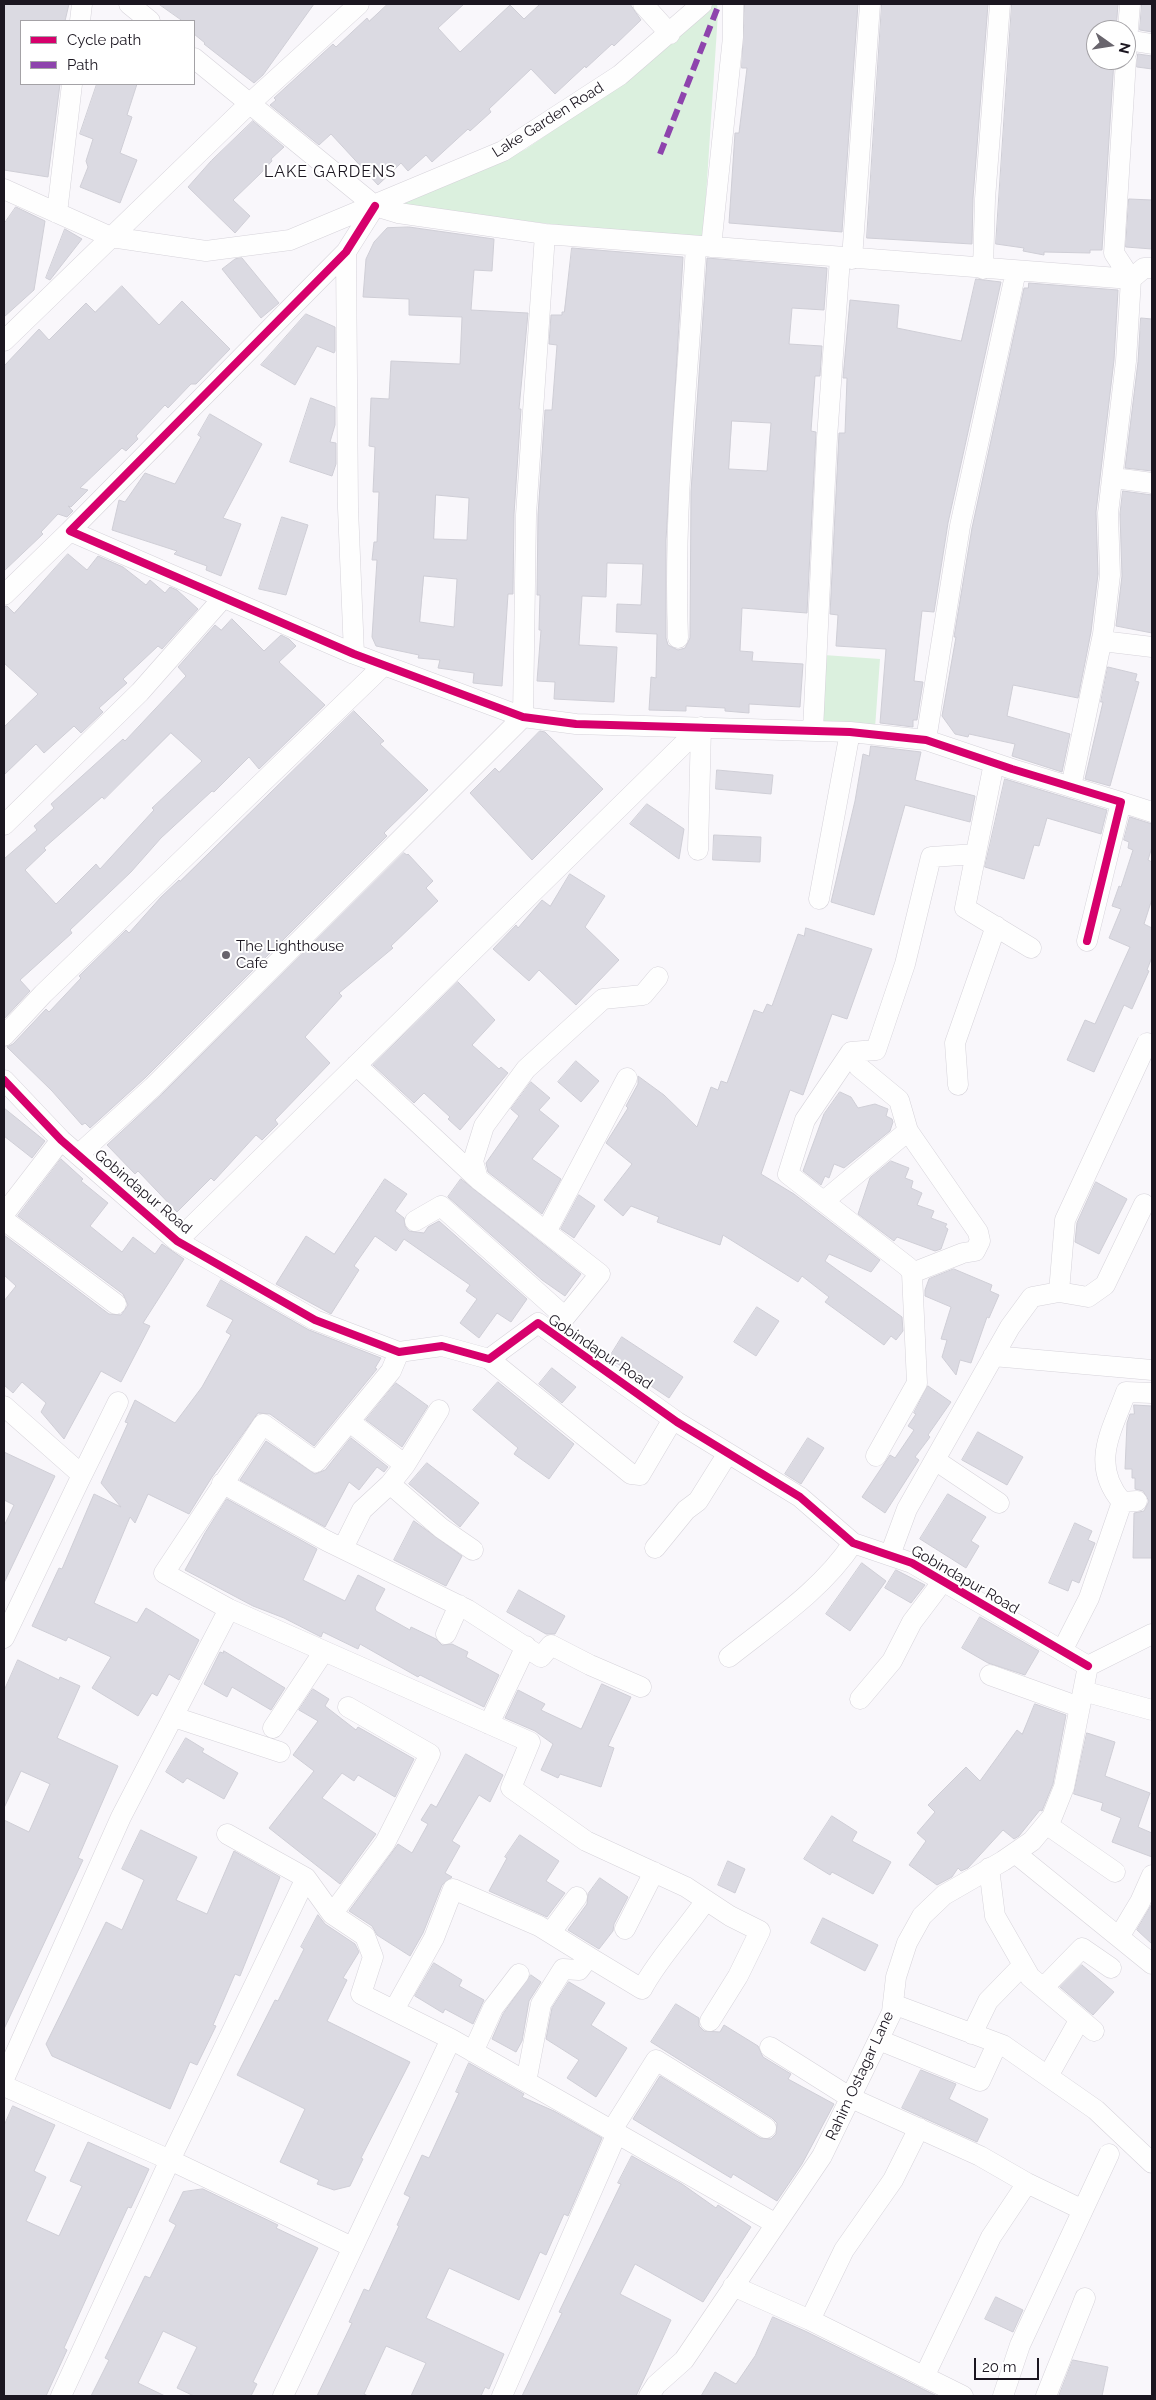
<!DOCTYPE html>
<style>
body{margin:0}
#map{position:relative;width:1156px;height:2400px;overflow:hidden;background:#f9f7fb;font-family:Raleway,sans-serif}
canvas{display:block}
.frame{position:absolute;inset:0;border:5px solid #1b1620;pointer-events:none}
.legend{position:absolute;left:20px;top:20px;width:175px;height:65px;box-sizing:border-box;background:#fff;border:1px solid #a4a2a6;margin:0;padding:6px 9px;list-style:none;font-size:15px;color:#1b1620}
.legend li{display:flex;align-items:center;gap:10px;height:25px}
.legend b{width:25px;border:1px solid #a4a2a6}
.north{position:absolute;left:1086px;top:20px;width:50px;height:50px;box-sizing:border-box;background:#fff;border:1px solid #a4a2a6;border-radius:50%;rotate:103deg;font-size:14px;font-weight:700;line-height:20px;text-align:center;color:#1b1620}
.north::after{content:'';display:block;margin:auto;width:18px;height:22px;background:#69656d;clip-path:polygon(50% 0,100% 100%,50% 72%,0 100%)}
.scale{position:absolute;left:974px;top:2358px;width:65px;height:22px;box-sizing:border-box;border:2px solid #1b1620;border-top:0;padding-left:6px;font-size:15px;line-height:18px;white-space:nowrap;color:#1b1620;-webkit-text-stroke:4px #fff;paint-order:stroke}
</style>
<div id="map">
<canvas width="1156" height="2400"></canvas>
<div class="frame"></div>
<ul class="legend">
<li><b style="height:6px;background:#d6006c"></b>Cycle path</li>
<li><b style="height:6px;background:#8e44ad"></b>Path</li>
</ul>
<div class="north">N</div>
<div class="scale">20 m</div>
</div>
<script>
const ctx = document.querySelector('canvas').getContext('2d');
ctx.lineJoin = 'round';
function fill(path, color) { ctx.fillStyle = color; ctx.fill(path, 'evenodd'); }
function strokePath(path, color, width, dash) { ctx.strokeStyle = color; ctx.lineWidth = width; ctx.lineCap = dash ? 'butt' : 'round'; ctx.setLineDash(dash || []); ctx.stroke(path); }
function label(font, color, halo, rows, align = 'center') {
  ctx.font = font + ' Raleway,sans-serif'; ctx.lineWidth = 4; ctx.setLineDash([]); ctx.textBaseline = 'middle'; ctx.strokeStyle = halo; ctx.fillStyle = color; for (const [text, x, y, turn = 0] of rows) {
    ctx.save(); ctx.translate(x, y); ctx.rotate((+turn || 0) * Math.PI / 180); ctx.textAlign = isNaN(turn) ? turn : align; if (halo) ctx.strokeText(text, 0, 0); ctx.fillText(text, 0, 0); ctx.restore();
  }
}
const green = new Path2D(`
 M705 4H717L718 13 703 242 397 206 526 149 625 81Z
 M824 655 880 659 875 728 819 724Z`);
const building = new Path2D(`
 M4 4H69L65 21H21V84H60L48 177 4 170Z
 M159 4H314L263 75 254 83 204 44 205 43 194 34V21H183Z
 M388 4H464L438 28 460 52 510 5 524 19 540 4H630L641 20 614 46 612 44 586 68 585 66 555 94 531 69 489 109 491 112 470 131 468 129 432 162 426 155 408 171 401 163 378 185 331 134 319 145 270 105 276 100 274 98 333 44 336 47 367 18 369 21Z
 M745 4H858L842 232 729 223 735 133H739L747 68H742Z
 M882 4H988L973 198 972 244 867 238Z
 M1012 4H1118L1116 30H1096V60H1114L1102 250H1090V253L1044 252V255L1023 251 1024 248 996 244Z
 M1142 4H1152V32L1140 30Z
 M1138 54 1152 56V69L1137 67Z
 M97 84H137L127 115 132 117 120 153 137 160 120 203 80 187 88 167 86 161 93 139 80 134Z
 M253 121 284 147 271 159 272 161 260 174 233 200 250 216 235 233 188 187 211 161Z
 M1129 199 1152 200V249L1126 247Z
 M16 207 45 221 34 290 4 317V224Z
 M409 227 494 239 492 271 474 270 471 310 528 313 519 409H521L514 514 513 594H508L502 686 473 683 474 673 438 668 440 660 418 658 419 655 376 646 372 637 377 560H372L374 542H377L379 492H373L375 447 369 446 371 398 389 399 391 361 460 364 462 317 409 315V299L363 297 366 259 374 242 387 228ZM436 495 469 498 467 540 434 539ZM424 576 457 579 454 627 420 622Z
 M65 229 82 239 50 280 46 278Z
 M572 248 683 257 666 540V638L668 645 678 650 685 648 690 638 691 491 707 258 827 268 824 310 792 308 789 344 822 346 820 376H815L811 431 816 432 807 613 742 608 740 651 753 652 752 661 803 664 800 707 749 704V713L725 711V708L686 706V711L649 710 651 677 656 678 657 634 616 632 617 604 641 605 643 564 607 563 606 597 582 596 579 645 617 647 614 702 554 699 555 682 537 681 541 630H539L540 595H537L538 515 545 410H552L557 345 549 344 551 315H562V312H564ZM732 421 771 423 767 471 729 469Z
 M242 258 279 303 261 318 222 269 235 259Z
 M976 279 1001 282 948 523 934 612 922 611 914 681 923 682 917 720H913V727L880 723 886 649 836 646 838 615 830 614 839 433H845L847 378H843L850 300 899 305 897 328 961 341Z
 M1029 283 1118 290 1114 360 1096 512 1098 574 1091 632 1078 698 1013 685 1007 716 1070 734 1062 772 1012 756 1015 744 969 734 968 737 955 734 942 716 956 637H954L972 528 1024 288H1028Z
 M122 286 159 325 182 301 230 349 196 384H191L168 408 165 405 136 436 138 439 126 451 122 448 80 488 88 490 71 507 68 506 73 511 67 517 58 514 41 532 43 534 4 571V366L39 329 49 340 86 303 95 312Z
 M306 314 335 327V351L334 353 317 346 295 385 261 365Z
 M1141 318 1152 319V471L1125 468 1138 362Z
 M311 398 335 407V425L330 442 336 443V464L332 476 290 462Z
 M210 414 262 444 223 518 241 524 221 576 206 570 207 566 174 554 177 551 112 530 119 500 125 502 145 473 175 484 201 437 198 435Z
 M1123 491 1152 495V633L1116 626 1122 576 1120 514Z
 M282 517 308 525 286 595 259 589Z
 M68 554 87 570 98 556 123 567 146 585 150 580 165 593 170 587 177 590 198 609 162 649 158 646 123 679 127 683 99 708 103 712 81 733 74 726 44 753 36 744 4 775V727L38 694 4 663V607L7 606 14 613Z
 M232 619 264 651 281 635 289 639 296 646 279 662 325 705 259 769 249 757 214 792 212 791 161 838 131 872 70 930 72 933 20 980 30 991 4 1019V859L37 830 34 826 54 808 51 804 123 739 125 741 186 676 178 667 215 625 221 630ZM171 733 202 761 152 808 154 810 100 869 96 864 56 904 25 870 46 850 44 848 102 797 104 799Z
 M1108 667 1137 674 1135 681 1139 682 1110 786 1085 779 1103 702H1101Z
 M354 711 384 741 380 744 428 790 384 833 387 836 145 1078 90 1128 85 1123 82 1125 52 1091 7 1047 13 1044 46 1009 49 1012 81 978 79 976 126 930 129 933 161 897 179 880 180 881Z
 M540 731 545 732 603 789 532 860 470 793 495 768 499 772Z
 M871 746 921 752 915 780 975 796 970 822 905 805 874 915 831 902 855 801 863 754 869 756Z
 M717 770 773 775 771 794 716 789Z
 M1005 779 1107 810 1101 834 1047 818 1039 846 1034 845 1024 879 985 867Z
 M647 804 684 829 679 859 630 824Z
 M1130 817 1152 824V847L1148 860 1152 862V899L1144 924 1152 928V957L1147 970 1149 971 1132 1009 1124 1005 1094 1072 1067 1060 1085 1020 1095 1024 1130 947 1109 938 1121 909 1112 906 1119 886 1121 887 1133 850 1128 848 1129 842 1124 840Z
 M714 835 761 837 760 862 713 860Z
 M404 853 407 855 408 854 433 881 426 888 438 901 391 946 393 948 339 993 342 996 305 1037 330 1063 275 1120 278 1124 262 1140 256 1135 214 1181 211 1178 177 1212 138 1171 135 1174 107 1145 161 1095Z
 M570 874 605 896 585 927 619 960 576 1005 539 970 529 981 493 949 516 925 518 928 542 900 550 906Z
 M806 928 872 949 847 1019 832 1014 803 1095 790 1090 761 1174 794 1194 880 1260 871 1272 829 1254 825 1261 902 1317 903 1331 896 1340 891 1336 884 1345 825 1302 829 1297 802 1276 798 1282 723 1235 720 1245 657 1222 659 1217 631 1206 623 1216 604 1200 632 1164 606 1143 628 1108 626 1106 638 1084V1076L664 1095 697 1127 711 1087 718 1090 721 1081 727 1083 754 1010 763 1013 767 1004 772 1006 798 934 804 936Z
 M458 982 495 1020 472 1045 499 1069 501 1067 508 1073 460 1130 448 1119 450 1117 424 1093 414 1103 373 1065Z
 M576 1061 599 1081 581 1102 558 1082Z
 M531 1082 550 1098 539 1110 559 1126 532 1159 561 1179 542 1214 488 1172 486 1163 519 1116 511 1109Z
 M840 1092 851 1097 858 1108 875 1104 888 1109 886 1116 892 1119 893 1122 890 1131 844 1168 834 1164 829 1178 825 1176 821 1185 803 1171 824 1114Z
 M4 1108 45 1141 32 1158 4 1136Z
 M61 1159 83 1179 81 1181 108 1203 90 1226 122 1252 133 1237 155 1254 162 1244 184 1259 143 1323 150 1326 121 1382 101 1371 64 1439 41 1412 46 1403 22 1382 13 1393 4 1385V1301L16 1286 4 1275V1235L109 1314 121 1315 128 1305 123 1294 18 1216Z
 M891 1161 909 1168 905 1178 913 1181 911 1188 922 1193 917 1205 934 1211 931 1218 947 1224 945 1227 948 1229 941 1249 935 1251 897 1237 894 1241 858 1214 870 1178Z
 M385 1179 407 1194 395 1211 404 1218 405 1226 409 1231 424 1233 428 1227 439 1221 527 1299 511 1322 497 1313 479 1338 460 1323 477 1299 466 1291 470 1285 404 1239 396 1251 375 1236 354 1266 359 1270 331 1314 276 1284 306 1236 334 1254Z
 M461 1179 581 1274 565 1296 542 1280 448 1197Z
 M1096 1182 1127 1199 1099 1254 1075 1242 1077 1223Z
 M579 1195 595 1206 574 1238 561 1229Z
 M954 1269 992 1285 990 1291 999 1295 989 1318 987 1317 971 1363 960 1360 956 1375 942 1357 947 1340 941 1339 951 1307 925 1296V1290L929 1279Z
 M221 1280 309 1330 381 1358 375 1368 377 1369 314 1446 270 1414 258 1413 212 1477 189 1514 148 1494 135 1523 130 1517 94 1603 137 1623 146 1608 199 1640 179 1680 169 1674 157 1696 152 1693 138 1716 92 1688 111 1657 68 1637 66 1641 32 1626 59 1568 62 1569 94 1494 121 1507 101 1483 128 1423 125 1422 135 1400 175 1423 202 1387 231 1335 226 1332 233 1320 207 1306Z
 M757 1307 779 1321 756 1356 734 1342Z
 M622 1337 683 1377 669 1398 609 1358Z
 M552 1368 576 1387 562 1403 539 1384Z
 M498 1382 574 1444 549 1479 514 1454 518 1448 473 1410Z
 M396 1383 428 1406 402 1447 366 1420Z
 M928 1386 951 1402 928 1435 930 1437 915 1457 919 1460 885 1513 862 1497 890 1455 895 1458 914 1430 908 1426 916 1414 914 1413Z
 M1134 1405 1152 1406V1558H1133L1134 1513 1144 1511 1149 1501 1143 1491 1135 1489V1478H1132V1469H1125L1127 1423 1130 1414H1134Z
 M978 1432 1023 1457 1007 1485 962 1460Z
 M351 1438 388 1467 384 1472 377 1467 359 1490 349 1482 325 1527 240 1480 266 1441 315 1474 325 1470Z
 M808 1438 824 1448 801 1484 785 1474Z
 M4 1452 55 1476 4 1583V1526L14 1505 4 1500Z
 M427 1463 479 1503 460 1527 409 1484Z
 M948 1494 986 1517 971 1541 979 1546 966 1568 920 1539Z
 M227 1499 317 1549 303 1580 345 1601 358 1575 385 1589 375 1608 376 1611 410 1630 411 1627 436 1639 442 1645 452 1644 468 1652 466 1657 499 1675 484 1707 420 1675 418 1677 360 1644 358 1649 323 1632 321 1637 284 1618 253 1606 185 1570 205 1533Z
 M414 1521 462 1556 446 1586 394 1560Z
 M1075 1523 1092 1531 1088 1540 1095 1543 1079 1583 1072 1580 1068 1591 1049 1583Z
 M862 1563 886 1581 850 1631 826 1614Z
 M896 1570 925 1585 911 1603 885 1588Z
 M519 1590 565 1616 555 1634H546L507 1612Z
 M980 1617 1039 1651 1025 1675 988 1663 962 1648Z
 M224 1651 285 1688 271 1710 232 1687 227 1697 204 1684 220 1652 223 1653Z
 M18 1660 59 1680 60 1677 80 1686 57 1738 118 1766 78 1858 83 1860 4 2029V1820L29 1832 50 1784 21 1771 4 1808V1691Z
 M602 1684 631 1697 608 1746 614 1748 601 1787 560 1774 558 1778 541 1770 553 1744 535 1731 505 1718 518 1690 545 1704 541 1710 581 1729Z
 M313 1689 329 1699 325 1706 356 1730 358 1727 414 1759 395 1797 358 1775 354 1781 342 1773 322 1798 376 1834 340 1884 269 1828 314 1771 293 1755 318 1721 299 1710Z
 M1035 1704 1066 1715 1053 1784 1042 1811 1040 1810 1019 1836 1014 1839 1003 1830 968 1868 961 1871 958 1868 952 1877 937 1885 909 1865 926 1841 917 1833 935 1812 928 1805 966 1767 980 1781 1017 1730 1022 1734Z
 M1087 1733 1115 1742 1105 1776 1150 1793 1138 1827 1152 1833V1857L1112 1842 1121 1818 1101 1810 1103 1803 1074 1794Z
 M186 1738 204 1749 202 1752 238 1773 224 1799 187 1778 183 1783 166 1772Z
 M466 1754 503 1775 490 1802 479 1795 452 1841 460 1846 445 1873 452 1877 442 1885 423 1933 410 1956 377 1935 372 1926 349 1911 398 1844 412 1853 428 1824 421 1820 431 1804 436 1807Z
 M832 1816 857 1832 852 1841 891 1862 873 1894 832 1872 830 1875 804 1859Z
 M141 1830 197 1857 176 1900 207 1914 234 1851 280 1877 240 1976 235 1974 213 2025 216 2026 197 2065 190 2062 170 2109 52 2056 46 2044 106 1922 122 1930 144 1880 122 1869Z
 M520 1835 559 1861 546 1881 565 1893 547 1917 489 1891 507 1858 505 1857Z
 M728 1861 745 1869 735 1893 718 1885Z
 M600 1878 628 1897 614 1924 613 1931 599 1949 568 1930 587 1904 588 1894Z
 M1152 1904V1944L1137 1930Z
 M318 1915 325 1924 355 1944 359 1952 343 1978 347 1980 327 2021 410 2062 361 2158 363 2159 350 2186 334 2190 317 2184 319 2180 280 2162 305 2109 237 2075 275 2000 278 2001 304 1949 301 1947Z
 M823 1918 878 1945 865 1971 811 1943Z
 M434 1963 462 1980 459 1986 484 2000 473 2024 445 2009 443 2013 415 1996Z
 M1082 1965 1114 1992 1093 2015 1060 1987Z
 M531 1975 541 1982 529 2001 522 2041 516 2052 492 2039 503 2014Z
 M569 1982 605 2003 591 2025 627 2048 596 2097 567 2078 579 2060 546 2039 552 2008Z
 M676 2004 699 2018V2026L704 2031 720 2032 724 2025 758 2046 763 2057 791 2074 788 2079 834 2104 802 2164 777 2201 733 2174 731 2178 633 2119 660 2076 760 2138 771 2139 776 2134 777 2123 772 2118 651 2042Z
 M469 2063 524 2094 522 2097 554 2111 602 2138 568 2216 564 2214 546 2255 540 2252 519 2300 449 2268 426 2318 504 2354 489 2389 485 2387 481 2396H411L426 2363 386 2346 364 2394 368 2396H317L352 2323 349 2322 364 2289 369 2291 399 2226 397 2225 410 2197 404 2194 422 2155 429 2158 459 2093 456 2092Z
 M921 2070 956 2084 949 2099 988 2119 977 2142 902 2108Z
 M13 2106 55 2125 34 2171 46 2177 26 2221 59 2236 82 2186 70 2181 88 2142 149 2169 131 2208 128 2207 105 2257 64 2348 67 2350 46 2396H4V2126Z
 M632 2156 682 2184 716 2208 718 2205 751 2227 703 2302 635 2264 620 2294 671 2320 636 2396H522L562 2313 559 2312 621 2184 618 2183Z
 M203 2189 278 2225 276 2228 318 2248 253 2382 257 2384 251 2396H194L177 2388 197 2347 163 2331 138 2383 165 2396H91L109 2360 105 2358 145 2276 150 2278 176 2225 169 2221 183 2192Z
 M996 2297 1023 2310 1013 2332 985 2319Z
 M773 2317 805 2331 937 2396H701L715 2372 736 2384 755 2356Z
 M1073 2360 1108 2367 1102 2396H1059Z`);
const minor = new Path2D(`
 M129 4 150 21
 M643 4 670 34
 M80 21 82 4
 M1127 40 1152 44
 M1126 54 1130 4
 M194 58 375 206 398 213 545 234 1131 279
 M1126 60 1114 253 1131 279
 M4 189 111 237 206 251 290 240 503 151 620 75 702 4
 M375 206 346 252 70 531 354 654 523 717 576 724 850 732 926 740 1012 769 1121 802 1087 941
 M57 213 72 84
 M711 247 733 37V4
 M346 252 348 508 354 654
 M852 259 870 4
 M983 269 985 199 1000 4
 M4 341 248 105 359 4
 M1114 478 1152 483
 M4 595 70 531
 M678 638C673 507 688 376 696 246
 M1102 641 1152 647
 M813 730 827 438 840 258
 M926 740 960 526 1016 271
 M994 763 965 908 1031 948
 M1071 787 1103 634 1110 575 1108 513 1126 361 1131 279 1144 268H1152
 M1121 802 1152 812
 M4 825 140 692 223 598
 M698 850 701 727
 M819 899 850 732
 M4 1036 43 994 383 666
 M851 1052 805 1120 788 1174 908 1267 912 1273 917 1383 876 1456
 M851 1052 876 1050 905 964 931 857 976 854
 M356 1065 478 1179 600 1274 552 1333
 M4 1080 61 1140 177 1241 315 1320 399 1352 442 1346 489 1359 538 1323 677 1422 800 1497 853 1543 912 1563 1088 1666
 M958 1085 955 1043 996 926
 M908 1131 978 1232 980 1241 975 1251 963 1253 912 1273
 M78 1155 153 1087 523 717 526 515 545 234
 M478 1179 473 1161 484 1126 526 1069 603 999 643 995 658 977
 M824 1201 908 1131 899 1100 859 1067 851 1052
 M4 1214 61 1140
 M4 1220 116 1304
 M415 1221 441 1206 565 1317
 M546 1232 627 1078
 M177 1241 701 727
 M1059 1292 1065 1220 1147 1043
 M399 1352 391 1371 316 1462 263 1424 164 1573 229 1609 530 1742 511 1788 586 1841 686 1887 730 1916 760 1931 738 1976 710 2021
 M993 1356 1152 1370
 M489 1359 631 1474 640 1475 673 1419
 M4 1406 82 1475 118 1402
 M350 1422 405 1465
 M935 1460 999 1503
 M222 1483 327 1541 468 1610 541 1657 551 1645 590 1665 641 1687
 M390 1484 405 1465 439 1410
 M1122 1502C1090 1464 1111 1433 1126 1392L1152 1393
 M343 1548 362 1510 390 1484 441 1528 473 1550
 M655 1548 686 1510 698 1501 728 1453
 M890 1555 907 1509 1010 1327 1032 1297 1059 1292 1088 1297 1105 1285 1144 1204
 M446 1634 459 1605
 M4 1638 82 1475
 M1062 1651 1089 1598 1122 1502 1137 1501
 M729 1657C773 1622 822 1590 853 1543
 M1088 1666 1152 1634
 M990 1675 1079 1707
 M1083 1691 1152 1710
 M860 1699 892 1661 912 1622 943 1581
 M174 1717 280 1752
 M489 1724 526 1646
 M273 1728 324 1651
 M1046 1824 1115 1872
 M227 1834 306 1878 332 1914 365 1936 373 1957 361 1994 451 2039
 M1015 1853 1152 1964
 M989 1868 995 1916 1030 1977 1094 2031
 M332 1914 385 1843 430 1754 348 1707
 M625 1929 654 1872
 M551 1932 577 1897
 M1119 1937 1140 1902 1152 1875
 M1043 1988 1082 1948 1111 1968
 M893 2004 1003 2045 1096 2110 1152 2163
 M394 2010 434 1938 453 1889 539 1926 589 1957
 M972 2034 988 2001 1023 1965
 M879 2040 980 2081 997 2044
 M770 2047 851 2098 980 2156 1027 2183 1083 2210
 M473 2052 493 2008 519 1974
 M1048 2076 1080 2019
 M4 2079 121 1817 229 1609
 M526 2082 541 2004 563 1969 579 1970 589 1957 642 1989C659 1957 686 1930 706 1900
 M4 2086 170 2160 352 2247
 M612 2130 656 2060 766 2128
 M733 2286 810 2320 963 2396
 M810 2320 844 2250 893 2180 919 2128
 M924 2377 991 2237 1027 2183
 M61 2396 170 2160 306 1878
 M283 2396 451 2039 776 2224
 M502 2396 617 2133
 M649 2396 656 2385 684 2360 822 2156 892 2012 896 1977 907 1943 922 1916 944 1895 1003 1861 1032 1841 1052 1817 1064 1787 1088 1666
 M1003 2396 1020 2345 1109 2154
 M1046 2396 1085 2298`);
const quiet = new Path2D(`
 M660 154 719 4`);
const cycleway = new Path2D(`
 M375 206 346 252 70 531 354 654 523 717 576 724 850 732 926 740 1012 769 1121 802 1087 941
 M4 1080 61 1140 177 1241 315 1320 399 1352 442 1346 489 1359 538 1323 677 1422 800 1497 853 1543 912 1563 1088 1666`);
const markers = [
 [226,955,5,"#69656d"]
];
const streetNames = [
 ["Lake Garden Road",548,120,-32],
 ["Gobindapur Road",143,1192,40],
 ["Gobindapur Road",600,1352,34],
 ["Gobindapur Road",965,1580,30],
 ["Rahim Ostagar Lane",860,2076,-65]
];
const poiNames = [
 ["The Lighthouse",236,946],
 ["Cafe",236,963]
];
const neighbourhoodNames = [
 ["LAKE GARDENS",330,172]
];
fill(green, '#dbf0de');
fill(building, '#dbdae2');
strokePath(building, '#cfced6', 1);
strokePath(minor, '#d6d3da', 21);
strokePath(minor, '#fefefe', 20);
strokePath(quiet, '#8e44ad', 6, [12, 6]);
strokePath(cycleway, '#d6006c', 8);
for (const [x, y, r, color] of markers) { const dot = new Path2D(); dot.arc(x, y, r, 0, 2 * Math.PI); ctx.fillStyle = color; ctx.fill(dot); strokePath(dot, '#fff', 2); }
label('15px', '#1b1620', '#fff', streetNames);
label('15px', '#1b1620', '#fff', poiNames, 'left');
ctx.letterSpacing = '1px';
label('16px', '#1b1620', '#fff', neighbourhoodNames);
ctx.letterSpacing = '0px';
</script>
